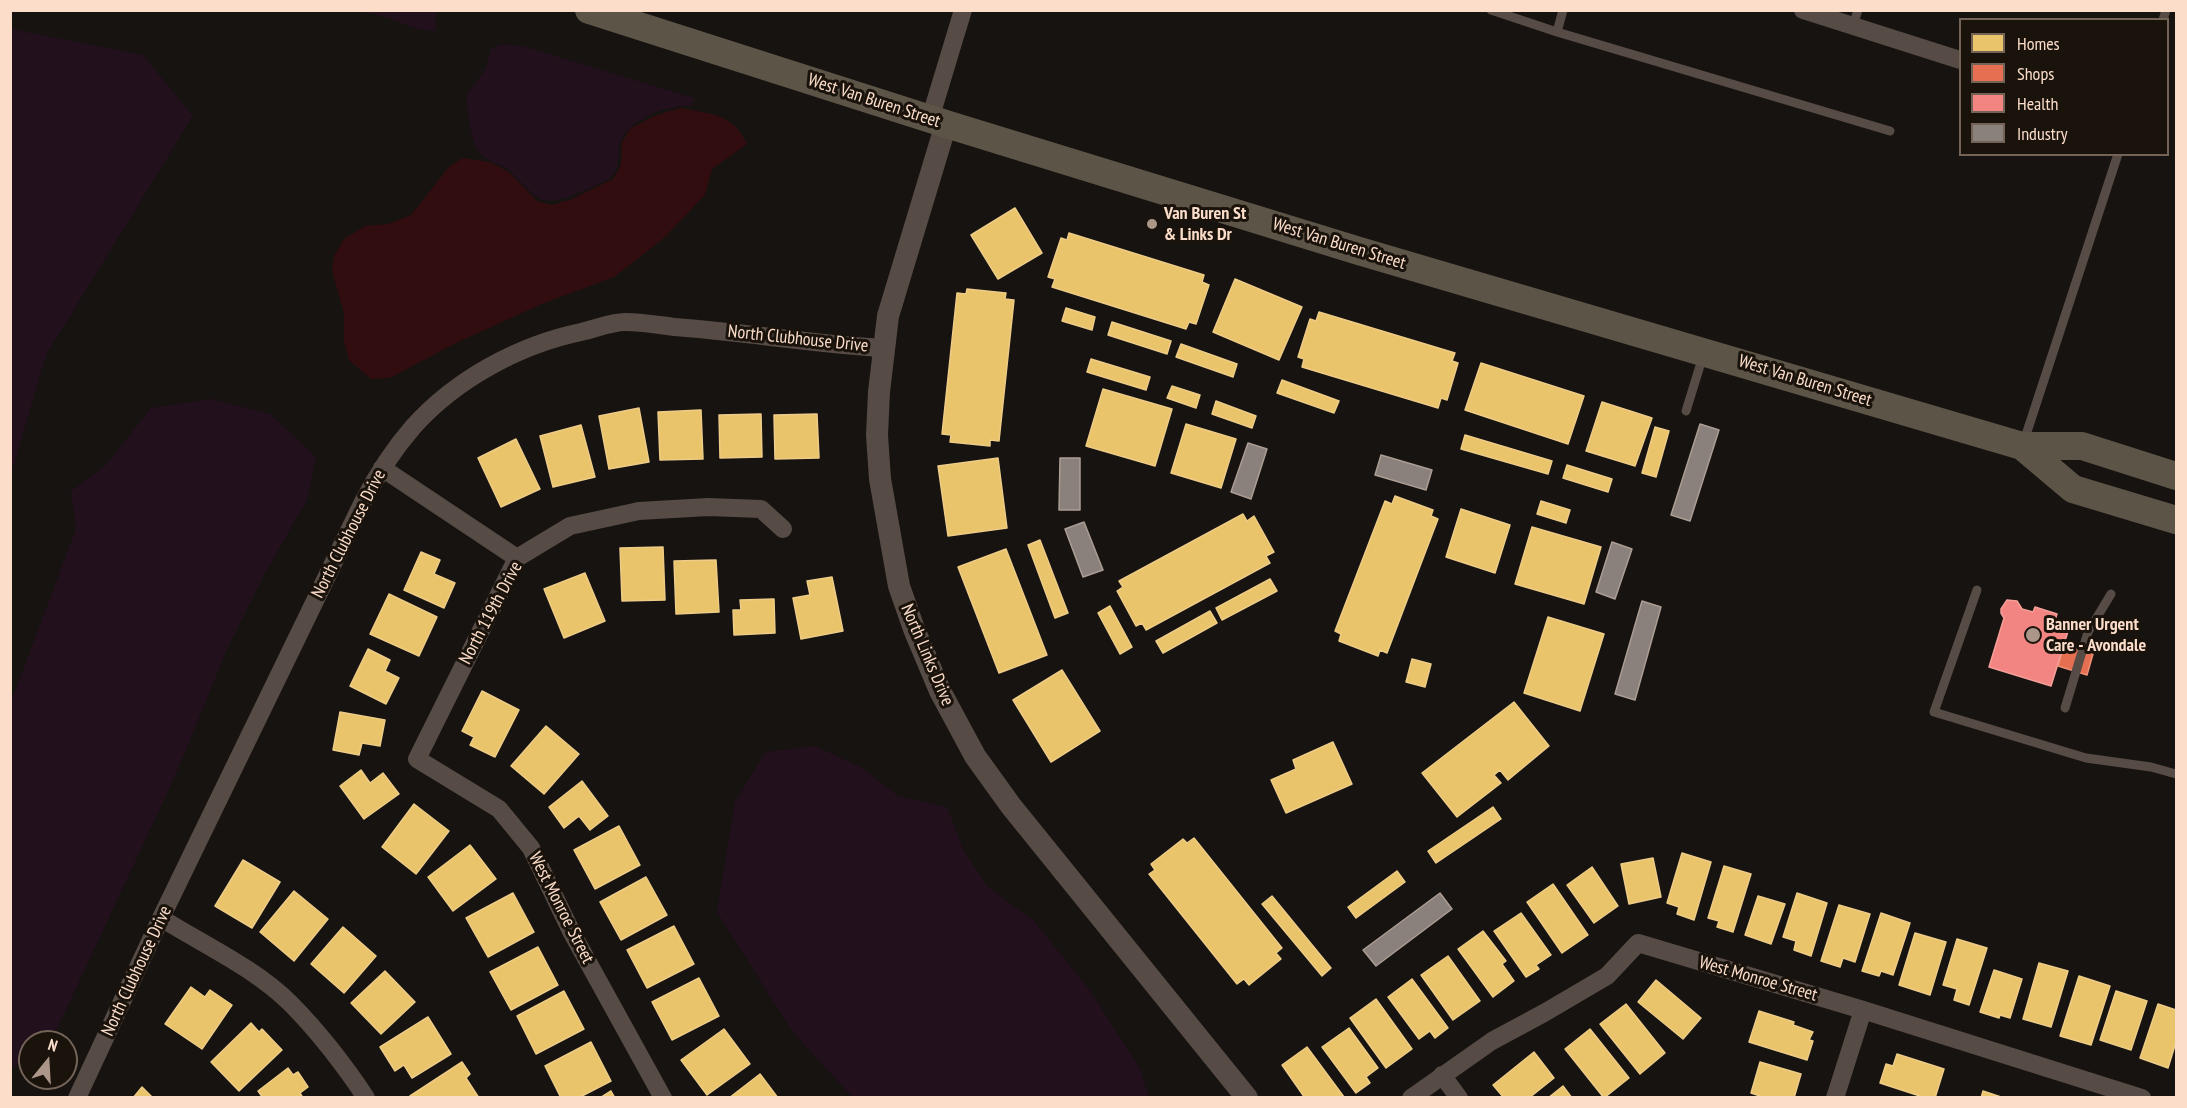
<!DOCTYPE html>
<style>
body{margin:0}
#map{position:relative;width:2187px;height:1108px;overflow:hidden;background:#161310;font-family:"PT Sans Narrow",sans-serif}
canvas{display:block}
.frame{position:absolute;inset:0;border:12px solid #fbddca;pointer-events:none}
.legend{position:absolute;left:1959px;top:18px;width:210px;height:138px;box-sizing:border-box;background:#1a130c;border:2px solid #746458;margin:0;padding:8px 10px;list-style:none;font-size:18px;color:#fbddca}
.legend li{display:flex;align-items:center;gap:12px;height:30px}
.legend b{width:30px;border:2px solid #746458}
.north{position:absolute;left:18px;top:1030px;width:60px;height:60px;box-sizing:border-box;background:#1a130c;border:2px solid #746458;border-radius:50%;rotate:18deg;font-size:16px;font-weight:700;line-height:24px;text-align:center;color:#fbddca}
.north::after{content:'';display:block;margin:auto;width:21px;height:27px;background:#ab9689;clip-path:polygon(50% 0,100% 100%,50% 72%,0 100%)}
</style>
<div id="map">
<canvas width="2187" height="1108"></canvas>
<div class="frame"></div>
<ul class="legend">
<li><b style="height:16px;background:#e9c46a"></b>Homes</li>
<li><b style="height:16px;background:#e76f51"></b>Shops</li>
<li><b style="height:16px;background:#f28482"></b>Health</li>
<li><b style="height:16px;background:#8a817c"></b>Industry</li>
</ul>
<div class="north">N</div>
</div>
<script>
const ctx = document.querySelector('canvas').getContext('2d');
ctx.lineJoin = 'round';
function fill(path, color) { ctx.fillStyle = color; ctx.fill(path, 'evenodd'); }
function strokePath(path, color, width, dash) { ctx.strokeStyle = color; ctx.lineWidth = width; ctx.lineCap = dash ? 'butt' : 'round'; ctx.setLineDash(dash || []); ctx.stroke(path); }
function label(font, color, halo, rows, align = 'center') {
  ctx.font = font + ' "PT Sans Narrow",sans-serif'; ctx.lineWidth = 6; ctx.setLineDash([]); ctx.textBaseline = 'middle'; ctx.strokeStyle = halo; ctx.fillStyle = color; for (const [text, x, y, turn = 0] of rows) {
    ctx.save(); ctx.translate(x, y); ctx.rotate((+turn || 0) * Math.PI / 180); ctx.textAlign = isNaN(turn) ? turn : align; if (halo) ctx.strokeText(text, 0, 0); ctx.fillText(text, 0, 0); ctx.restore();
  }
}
const green = new Path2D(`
 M356 11H437L435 17 437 31 418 29 376 14Z
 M11 29 143 55 193 116 46 355 11 474Z
 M503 44 526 47 694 98 692 106C669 104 632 118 621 140 615 152 623 160 613 175 607 182 594 186 585 190 543 208 542 205 511 172 505 165 495 164 487 159 469 148 469 115 466 96L486 68 491 49Z
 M212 399 270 414 316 457 307 500 263 577 227 649 176 774 51 1042H30V1057L11 1068V702L76 529 71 491 105 466 151 408Z
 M815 746 861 767 898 796 947 807 963 849 988 887 1033 920 1089 989 1139 1067 1149 1097H852L792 1031 717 912 735 802 765 752Z`);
const water = new Path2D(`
 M680 108C710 114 733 113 747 144L712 169 705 195 664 238 614 277 544 303 456 343 390 378 371 379 349 360 344 341V313L332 271 334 256 344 239 365 226 388 224 411 215 448 168 462 158 490 162 509 172 537 201 552 205 572 199 613 179 621 165 622 142 630 129 654 116Z`);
const homes = new Path2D(`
 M1015 208 1042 253 998 279 971 235Z
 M1069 233 1204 275 1202 282 1209 285 1196 324 1189 322 1186 329 1052 287 1055 279 1048 277 1061 238 1067 240Z
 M1235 279 1302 307 1279 360 1213 332Z
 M967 289 1006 293 1005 299 1014 300 999 441 990 440V446L950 442 951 435 942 434 957 293 966 294Z
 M1066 308 1095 317 1092 330 1062 321Z
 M1319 312 1455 353 1452 361 1458 363 1447 400 1441 398 1438 408 1302 367 1304 359 1298 357 1310 319 1316 321Z
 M1112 322 1171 341 1167 354 1108 335Z
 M1181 344 1237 364 1233 377 1176 357Z
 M1091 359 1150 377 1146 390 1087 372Z
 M1481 363 1584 396 1568 444 1465 410Z
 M1282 380 1339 401 1334 413 1277 393Z
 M1172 386 1200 395 1196 408 1167 398Z
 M1103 389 1172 409 1155 466 1086 446Z
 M1216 401 1256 416 1252 428 1212 414Z
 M1602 402 1652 418 1635 466 1586 451Z
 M639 408 649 462 609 469 599 416Z
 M701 410 703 459 660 460 658 412Z
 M761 414 762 457 720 458 719 415Z
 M817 414 819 458 775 459 774 415Z
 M1186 424 1236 439 1221 488 1171 473Z
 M581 425 595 477 553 487 540 436Z
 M1655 427 1669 431 1656 477 1642 473Z
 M1465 435 1552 461 1548 474 1461 449Z
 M516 439 540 489 501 507 478 458Z
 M998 458 1007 528 948 536 938 466Z
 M1567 465 1612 479 1608 492 1563 478Z
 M1395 496 1433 510 1431 516 1438 519 1387 653 1380 650 1378 656 1339 641 1341 634 1335 631 1385 501 1392 504Z
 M1541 501 1570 510 1566 523 1537 514Z
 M1461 509 1510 525 1495 573 1446 557Z
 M1243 514 1247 521 1254 516 1274 552 1266 556 1270 563 1146 630 1142 623 1136 626 1117 591 1123 587 1119 581Z
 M1532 527 1601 547 1584 604 1515 584Z
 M1040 540 1068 613 1055 618 1028 545Z
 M663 547 665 600 622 601 620 548Z
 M1006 549 1047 655 999 673 958 567Z
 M421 552 440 560 434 574 455 583 444 608 404 590Z
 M716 560 719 612 676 614 674 561Z
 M585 573 605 621 564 638 544 589Z
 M832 577 843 631 801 639 793 598 810 595 807 581Z
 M1270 579 1277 591 1222 620 1216 608Z
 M389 594 437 617 419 656 370 634Z
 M774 599 775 633 734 635 733 610H741L740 600Z
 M1110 606 1132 647 1120 654 1098 613Z
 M1210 611 1217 623 1163 653 1156 641Z
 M1548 617 1604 634 1580 711 1524 693Z
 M368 649 390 660 385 671 399 678 386 704 350 686Z
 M1412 659 1431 664 1425 687 1406 682Z
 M1062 670 1100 731 1051 762 1013 700Z
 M482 691 519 710 495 757 470 745 474 737 462 731Z
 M1514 702 1549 746 1508 780 1500 770 1494 775 1501 783 1457 817 1422 773Z
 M340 712 385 720 380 746 362 743 359 755 333 750Z
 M546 726 579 754 544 794 511 766Z
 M1333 742 1352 784 1286 813 1271 780 1296 769 1293 760Z
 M361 770 370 783 383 773 399 794 364 819 340 786Z
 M582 781 608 816 590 830 579 816 564 828 549 807Z
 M414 804 449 831 416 874 382 847Z
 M1493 807 1501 819 1436 863 1428 851Z
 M619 826 640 865 595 889 574 850Z
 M1194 838 1282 948 1276 953 1281 959 1249 985 1244 979 1237 984 1149 874 1155 870 1151 864 1183 839 1187 843Z
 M470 845 496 879 453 911 428 877Z
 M1682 853 1711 862 1694 920 1677 914 1679 907 1667 903Z
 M1653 858 1661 897 1629 904 1621 864Z
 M243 860 280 882 252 928 215 906Z
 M1724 866 1751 874 1733 932 1717 927 1719 921 1708 918Z
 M1592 867 1618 906 1594 923 1567 885Z
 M1397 871 1405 882 1356 918 1348 907Z
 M646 877 667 915 621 940 600 902Z
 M1553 884 1588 935 1562 953 1527 902Z
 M294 891 328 919 294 961 260 932Z
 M513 893 534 932 488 957 466 918Z
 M1797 893 1827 903 1811 956 1794 950 1796 941 1783 937Z
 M1272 896 1331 968 1322 976 1262 904Z
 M1758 896 1785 904 1771 944 1745 935Z
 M1839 905 1870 914 1855 962 1843 958 1840 967 1821 961Z
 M1521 913 1551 955 1536 965 1539 969 1526 977 1494 931Z
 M1881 913 1910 923 1893 975 1881 971 1879 976 1862 971Z
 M674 926 694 964 647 988 627 950Z
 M343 927 376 956 344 993 311 964Z
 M1483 931 1506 961 1502 964 1514 981 1493 997 1458 949Z
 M1915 933 1946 942 1930 995 1899 985Z
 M1957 939 1987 948 1969 1005 1954 1000 1957 989 1943 985Z
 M538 947 558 985 511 1010 490 972Z
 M1448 956 1480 1001 1453 1020 1421 975Z
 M2039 963 2068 971 2051 1027 2023 1019Z
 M1994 970 2022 979 2010 1018 2000 1015 1999 1018 1980 1012Z
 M385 971 415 1002 381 1034 351 1003Z
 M2079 976 2110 986 2091 1045 2060 1036Z
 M699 978 719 1016 672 1040 652 1002Z
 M1412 979 1448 1028 1435 1038 1430 1031 1419 1039 1388 997Z
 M1656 980 1701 1018 1683 1039 1638 1002Z
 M191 987 205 997 210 990 232 1005 202 1049 165 1024Z
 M564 991 584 1029 536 1054 517 1016Z
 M2116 991 2147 1001 2131 1050 2100 1040Z
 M1376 999 1412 1049 1386 1068 1350 1018Z
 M1626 1004 1665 1053 1640 1074 1600 1024Z
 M2158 1004 2176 1010V1042L2168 1068 2140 1058Z
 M1759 1011 1794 1022 1793 1025 1813 1032 1809 1040 1813 1041 1807 1060 1749 1042Z
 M428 1017 451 1054 412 1078 404 1065 395 1071 380 1047Z
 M251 1023 259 1032 262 1029 282 1050 239 1091 211 1062Z
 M1349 1028 1378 1068 1366 1077 1370 1083 1356 1093 1322 1047Z
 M724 1029 750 1064 707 1095 681 1060Z
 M1590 1029 1629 1078 1604 1098 1565 1049Z
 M591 1042 611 1081 578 1098H561L545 1066Z
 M1307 1047 1344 1097 1343 1098H1305L1282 1065Z
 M1534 1052 1554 1078 1529 1098H1504L1493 1085Z
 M1897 1054 1944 1069 1935 1098H1926L1880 1083 1886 1064 1893 1066Z
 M462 1062 470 1074 466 1078 479 1098H411L410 1096Z
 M1760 1062 1801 1074 1794 1098H1766L1751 1093Z
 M288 1068 293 1075 298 1072 308 1087 300 1093 303 1098H263L258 1091Z
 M760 1074 778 1098H729Z
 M1563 1086 1572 1098H1548Z
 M142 1087 153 1098H133Z
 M611 1091 615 1098H600Z
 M1983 1091 2004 1098H1981Z`);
const shops = new Path2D(`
 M2064 645 2093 654 2087 675 2058 666Z`);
const health = new Path2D(`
 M2007 600 2017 601 2022 609 2033 612 2035 607 2057 614 2055 620 2070 625 2051 686 1989 667 2004 618 2001 613V609Z`);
const industry = new Path2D(`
 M1700 424 1719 430 1690 521 1671 515Z
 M1248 443 1267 449 1251 499 1231 492Z
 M1381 455 1432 470 1426 490 1375 475Z
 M1060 458H1080V510H1059Z
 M1084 522 1103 570 1083 577 1065 529Z
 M1612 542 1632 549 1615 599 1596 592Z
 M1642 601 1661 607 1635 700 1615 694Z
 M1440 893 1452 909 1376 966 1363 950Z`);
const service = new Path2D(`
 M1491 10 1557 32
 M1563 10 1557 32 1890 131
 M2163 20 2166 10
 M1853 26 1858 10
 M1686 411 1703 356
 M2023 444 2118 154
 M1977 590 1934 712 2086 758 2151 767 2176 774
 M2065 708 2088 632 2111 594`);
const minor = new Path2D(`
 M1803 10 1960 60
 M930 119 963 10
 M382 468 517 558
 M161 918C204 945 255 968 291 1004 317 1030 346 1067 366 1098
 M1442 1075 1459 1098
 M77 1098 161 918 363 502C377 475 393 450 413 427 456 379 519 345 581 332 595 329 611 322 625 322 642 322 658 325 675 327 744 332 813 344 883 348
 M663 1098 572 933 531 848 499 809 417 759 517 558 570 526 639 511 708 507 761 509 783 529
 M1411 1098 1492 1041 1544 1013 1607 976 1638 943 1863 1010 2142 1098
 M1835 1098 1863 1010`);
const tertiary = new Path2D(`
 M946 124 888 316 879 392 877 435 880 479 899 586 914 629 940 691 975 756 1011 806 1247 1098`);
const primary = new Path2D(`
 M589 10 946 124 1359 251 2022 446H2082L2176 476
 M2022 446 2073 489 2176 520`);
const markers = [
 [1152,224,6,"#ab9689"],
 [2033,635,8,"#ab9689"]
];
const streetNames = [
 ["West Van Buren Street",874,101,18],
 ["West Van Buren Street",1339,244,17],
 ["North Clubhouse Drive",798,339,6],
 ["West Van Buren Street",1805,381,17],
 ["North Clubhouse Drive",349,534,-63],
 ["North 119th Drive",491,613,-62],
 ["North Links Drive",927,655,67],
 ["West Monroe Street",561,908,63],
 ["North Clubhouse Drive",137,971,-65],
 ["West Monroe Street",1758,979,16]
];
const poiNames = [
 ["Van Buren St",1164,214],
 ["& Links Dr",1164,235],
 ["Banner Urgent",2046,625],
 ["Care - Avondale",2046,646]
];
fill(green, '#22101d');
fill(water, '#310d0f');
fill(homes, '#e9c46a');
strokePath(homes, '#eecc87', 1.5);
fill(shops, '#e76f51');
strokePath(shops, '#ed9075', 1.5);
fill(health, '#f28482');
strokePath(health, '#f59f98', 1.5);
fill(industry, '#8a817c');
strokePath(industry, '#ac9d93', 1.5);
strokePath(service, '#574b45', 9);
strokePath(minor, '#574b45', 18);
strokePath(tertiary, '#574b45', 22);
strokePath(primary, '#5c5446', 28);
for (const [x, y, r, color] of markers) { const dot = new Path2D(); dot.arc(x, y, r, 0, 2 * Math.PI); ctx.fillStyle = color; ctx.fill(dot); strokePath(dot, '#1a130c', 2); }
label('18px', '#fbddca', '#1a130c', streetNames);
label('bold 18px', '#fbddca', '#1a130c', poiNames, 'left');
</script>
